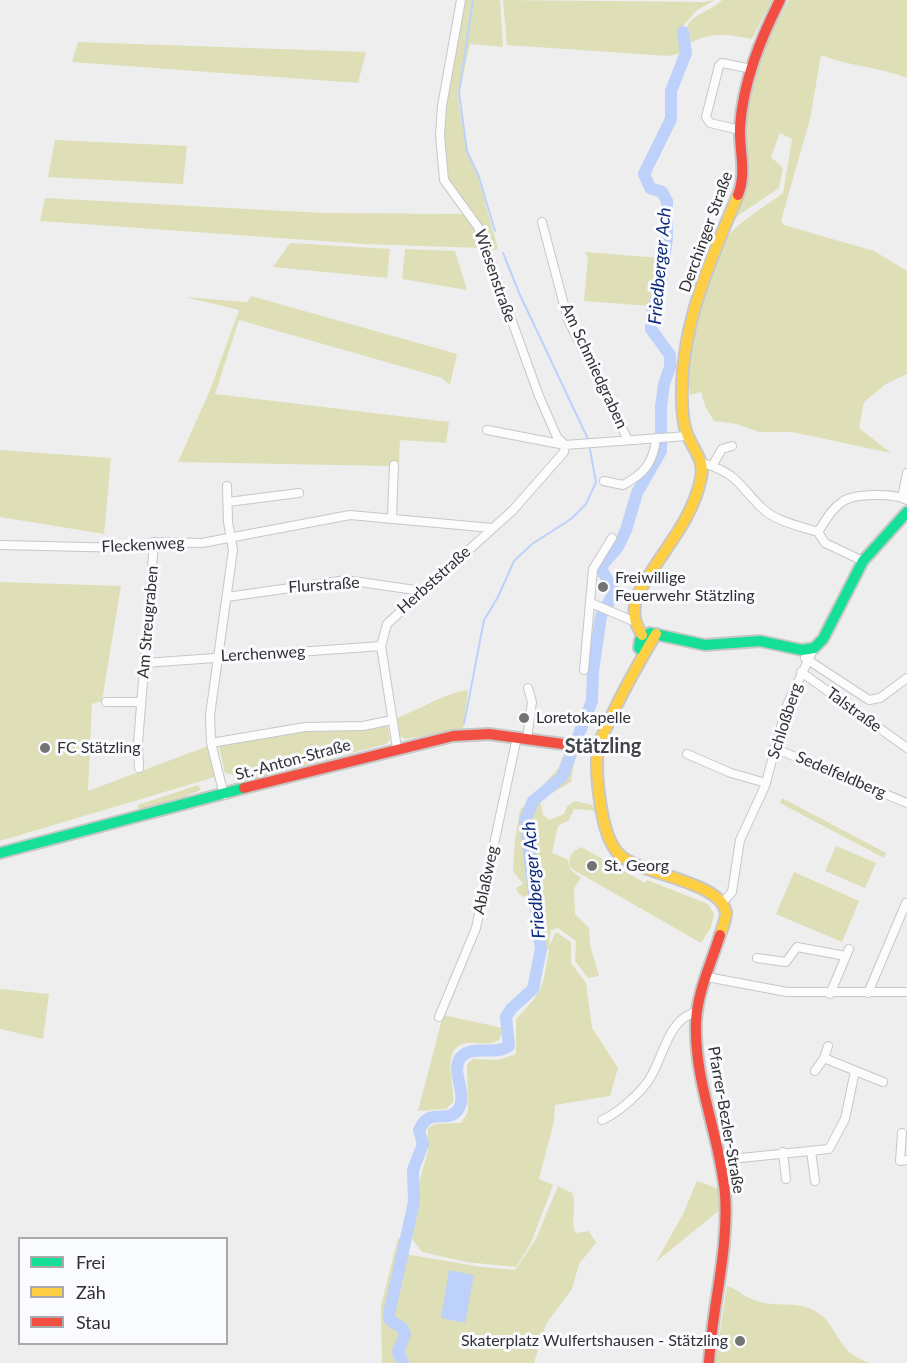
<!DOCTYPE html>
<meta charset="utf-8">
<style>
body{margin:0}
#map{position:relative;width:907px;height:1363px;overflow:hidden;background:#eeeeef;font-family:Lato,sans-serif}
canvas{display:block}
.legend{position:absolute;left:18px;top:1237px;width:210px;height:108px;box-sizing:border-box;background:#fafbfe;border:2px solid #aaaaac;margin:0;padding:8px 10px;list-style:none;font-size:18px;color:#313132}
.legend li{display:flex;align-items:center;gap:12px;height:30px}
.legend b{width:30px;border:2px solid #aaaaac}
</style>
<div id="map">
<canvas width="907" height="1363"></canvas>
<ul class="legend">
<li><b style="height:8px;background:#16e098"></b>Frei</li>
<li><b style="height:8px;background:#ffcf43"></b>Zäh</li>
<li><b style="height:8px;background:#f24e42"></b>Stau</li>
</ul>
</div>
<script>
const ctx = document.querySelector('canvas').getContext('2d');
ctx.lineJoin = 'round';
function fill(path, color) { ctx.fillStyle = color; ctx.fill(path, 'evenodd'); }
function strokePath(path, color, width, dash) { ctx.strokeStyle = color; ctx.lineWidth = width; ctx.lineCap = dash ? 'butt' : 'round'; ctx.setLineDash(dash || []); ctx.stroke(path); }
function label(font, color, halo, rows, align = 'center') {
  ctx.font = font + ' Lato,sans-serif'; ctx.lineWidth = 6; ctx.setLineDash([]); ctx.textBaseline = 'middle'; ctx.strokeStyle = halo; ctx.fillStyle = color; for (const [text, x, y, turn = 0] of rows) {
    ctx.save(); ctx.translate(x, y); ctx.rotate((+turn || 0) * Math.PI / 180); ctx.textAlign = isNaN(turn) ? turn : align; if (halo) ctx.strokeText(text, 0, 0); ctx.fillText(text, 0, 0); ctx.restore();
  }
}
const green = new Path2D(`
 M463 0H500L503 47 470 44 458 98 467 152 478 177 498 249 492 250 475 215 451 189 445 175 444 107Z
 M503 0 704 2 715 0 697 10 681 28 683 53 668 56 507 45Z
 M722 0H772L752 39C727 34 705 31 685 47 683 11 701 19 722 0Z
 M789 0H907V78C879 67 848 66 821 55L810 119 781 221 784 225 874 251 907 271V374L886 384 864 402 859 428 891 453 792 432H759L737 424 714 421 705 406 701 392 690 395C684 348 699 274 728 236 740 221 767 205 783 193L792 139 780 133 771 157 783 168 779 188 733 219 749 177 743 129 756 72 765 44Z
 M78 42 366 52 358 83 72 62Z
 M55 140 187 146 183 184 48 177Z
 M45 198 323 213 467 214 472 220 482 248 364 244 40 221Z
 M290 243 390 249 387 278 273 267Z
 M405 249 455 251 467 290 402 279Z
 M585 252 660 258 651 306 584 301 588 258Z
 M251 296 457 354 450 385 442 378 239 320 215 394 449 422 446 443 400 440 399 462H390V466L178 462 210 390 239 310 185 297 247 302Z
 M0 450 111 458 104 534 0 517Z
 M0 582 121 586 102 701 92 704 88 791 208 746 215 777 0 841Z
 M468 690 463 730 405 739 397 735 395 719C418 710 445 693 468 690Z
 M384 724 388 727 390 740 386 744 254 779 225 773 219 747 222 744 313 729Z
 M565 751 575 752 571 782 540 800 543 815 549 820 564 814 567 806 575 801 592 805 595 811 574 809 569 820 558 826 552 853 567 859 571 870 581 878 574 888 575 914 589 928 590 945 599 976 588 978 575 961 576 941 558 928 551 930 549 946 556 932 571 942V963L586 983 592 1028 618 1068 610 1096 555 1105 554 1121 539 1179 553 1185 531 1243 516 1267 466 1262 422 1252 412 1239 419 1183 428 1151V1128L435 1124 461 1123 468 1112 467 1064 473 1059 498 1060 516 1054V1019C543 992 543 987 549 949L536 950 528 899 518 893 516 888 523 884 513 871 515 839 520 810 558 769Z
 M198 785 201 790 190 794 179 802 143 811 138 808V805Z
 M782 798 886 853 884 858 780 803Z
 M836 846 876 863 865 888 825 871Z
 M581 847 645 883 647 880 708 904 714 914 711 927 701 943 572 869C565 860 572 851 581 847Z
 M794 872 859 901 842 942 776 914Z
 M0 989 49 994 43 1039 0 1029Z
 M443 1015 503 1028C500 1060 461 1028 452 1055 447 1068 455 1088 453 1102L446 1109 418 1111Z
 M697 1181 719 1189 721 1209 656 1262 683 1214Z
 M558 1186 572 1193C578 1207 569 1220 576 1233L589 1231 596 1243 579 1264 572 1289 546 1324 534 1363H382L381 1306 398 1238 403 1239 386 1315 393 1318 390 1314 400 1283 405 1254 482 1267 515 1270 536 1239Z
 M727 1286C739 1290 747 1299 760 1302 777 1307 799 1301 815 1311 840 1325 834 1352 870 1363H715Z`);
const water = new Path2D(`
 M449 1270 474 1275 465 1323 441 1318Z`);
const stream = new Path2D(`
 M473 0 459 93 467 151 479 177 495 231
 M464 724 484 620 498 597 514 561 532 544 571 519 586 504 596 482 588 439 520 295 503 253`);
const river = new Path2D(`
 M403 1363 398 1352 405 1334 402 1328 390 1320 389 1314 414 1202 413 1170 423 1144 419 1130C430 1106 446 1124 457 1111 470 1096 449 1071 461 1057 472 1044 496 1056 509 1046L506 1017 511 1009 533 989 541 949 525 821 533 801 562 777 592 701 593 671 601 616 615 591 602 571 603 564 618 547 626 530 637 493 661 451V407L664 384 670 367V355L651 329V317L661 282 667 238V201L662 192 650 188 644 174 671 119V91L686 53 683 32`);
const street = new Path2D(`
 M461 0 442 106 440 135 444 180 478 227 539 396 557 437 565 445
 M740 130 710 123 706 117 719 66 722 63 752 69
 M542 222 568 320 628 440
 M487 430 565 445 687 436
 M703 463C740 475 737 484 762 508 776 522 800 526 818 532 825 522 831 509 842 502 854 493 894 493 907 500
 M712 466 722 449 732 446
 M604 481 623 485C644 474 654 462 656 438
 M902 498 907 473
 M228 502 299 493
 M392 517 394 465
 M818 532 825 543 863 561
 M0 545 129 548 154 542 202 543 350 515 492 528
 M227 597 346 580 422 591
 M591 603 633 621
 M805 658 869 700 880 698 907 678
 M145 663 381 646
 M584 670 593 569 612 538
 M801 672 907 748
 M106 702H141
 M527 738 532 702 528 688
 M211 743 305 727 363 726 392 720
 M397 748 381 646 387 624 513 510 564 452 565 445
 M774 748 907 803
 M687 754 731 773 766 783
 M139 768 138 743 154 542
 M224 795 211 743 210 715 233 550 228 522 227 486
 M722 903 732 892 740 840 765 786 787 705 814 648
 M757 958 786 962 797 947 846 956
 M707 977 787 992H907
 M868 993 906 903
 M830 994 849 949
 M439 1017 476 928 517 737
 M824 1058 828 1046
 M815 1071 824 1058 883 1082
 M602 1120C618 1113 641 1093 650 1078 664 1056 668 1018 697 1012
 M902 1133 900 1161 907 1160
 M811 1151 815 1181
 M783 1152 786 1179
 M721 1160 829 1149 845 1119 855 1071`);
const fast = new Path2D(`
 M643 652 639 648 640 640 650 633 705 645 760 641 802 650 814 648 823 639 863 561 907 512
 M0 853 244 788`);
const slow = new Path2D(`
 M656 634C638 664 621 694 607 726 604 733 599 741 598 747 595 773 600 839 621 856 643 875 723 882 726 913 726 919 722 929 720 935
 M642 635C634 622 633 613 636 598 656 557 692 524 701 478 705 461 694 451 688 436 683 426 683 415 682 405 679 329 709 263 738 195`);
const jam = new Path2D(`
 M738 195C747 172 739 151 740 127 743 82 760 40 780 0
 M244 788 453 736 489 734 585 747 598 746
 M709 1363C712 1306 729 1251 725 1194 720 1136 694 1082 696 1023 697 992 711 964 720 935`);
const markers = [
 [603,587,6,"#737374"],
 [524,718,6,"#737374"],
 [45,748,6,"#737374"],
 [592,866,6,"#737374"],
 [740,1341,6,"#737374"]
];
const streetNames = [
 ["Derchinger Straße",706,232,-70],
 ["Wiesenstraße",495,276,71],
 ["Am Schmiedgraben",594,366,65],
 ["Fleckenweg",143,545,-3],
 ["Herbststraße",434,580,-42],
 ["Flurstraße",324,585,-4],
 ["Am Streugraben",148,622,-85],
 ["Lerchenweg",263,654,-3],
 ["Talstraße",854,710,36],
 ["Schloßberg",785,721,-72],
 ["St.-Anton-Straße",293,760,-15],
 ["Sedelfeldberg",841,775,23],
 ["Ablaßweg",486,880,-78],
 ["Pfarrer-Bezler-Straße",726,1120,80]
];
const poiNames = [
 ["Freiwillige",615,578],
 ["Feuerwehr Stätzling",615,596],
 ["Loretokapelle",536,718],
 ["FC Stätzling",57,748],
 ["St. Georg",604,866],
 ["Skaterplatz Wulfertshausen - Stätzling",728,1341,"right"]
];
const waterNames = [
 ["Friedberger Ach",660,266,-85],
 ["Friedberger Ach",534,880,-95]
];
const quarterNames = [
 ["Stätzling",603,747]
];
fill(green, '#dedfb7');
fill(water, '#bdd1fa');
strokePath(stream, '#bdd1fa', 2);
strokePath(river, '#bdd1fa', 12);
strokePath(street, '#c7c7c8', 10);
strokePath(fast, '#c7c7c8', 14);
strokePath(slow, '#c7c7c8', 14);
strokePath(jam, '#c7c7c8', 14);
strokePath(street, '#fcfcfd', 8);
strokePath(fast, '#16e098', 10);
strokePath(slow, '#ffcf43', 10);
strokePath(jam, '#f24e42', 10);
for (const [x, y, r, color] of markers) { const dot = new Path2D(); dot.arc(x, y, r, 0, 2 * Math.PI); ctx.fillStyle = color; ctx.fill(dot); strokePath(dot, '#fafbfe', 2); }
label('16px', '#313132', '#fafbfe', streetNames);
label('16px', '#313132', '#fafbfe', poiNames, 'left');
label('italic 18px', '#0d2979', '#fafbfe', waterNames);
label('bold 20px', '#424344', '#fafbfe', quarterNames);
</script>
